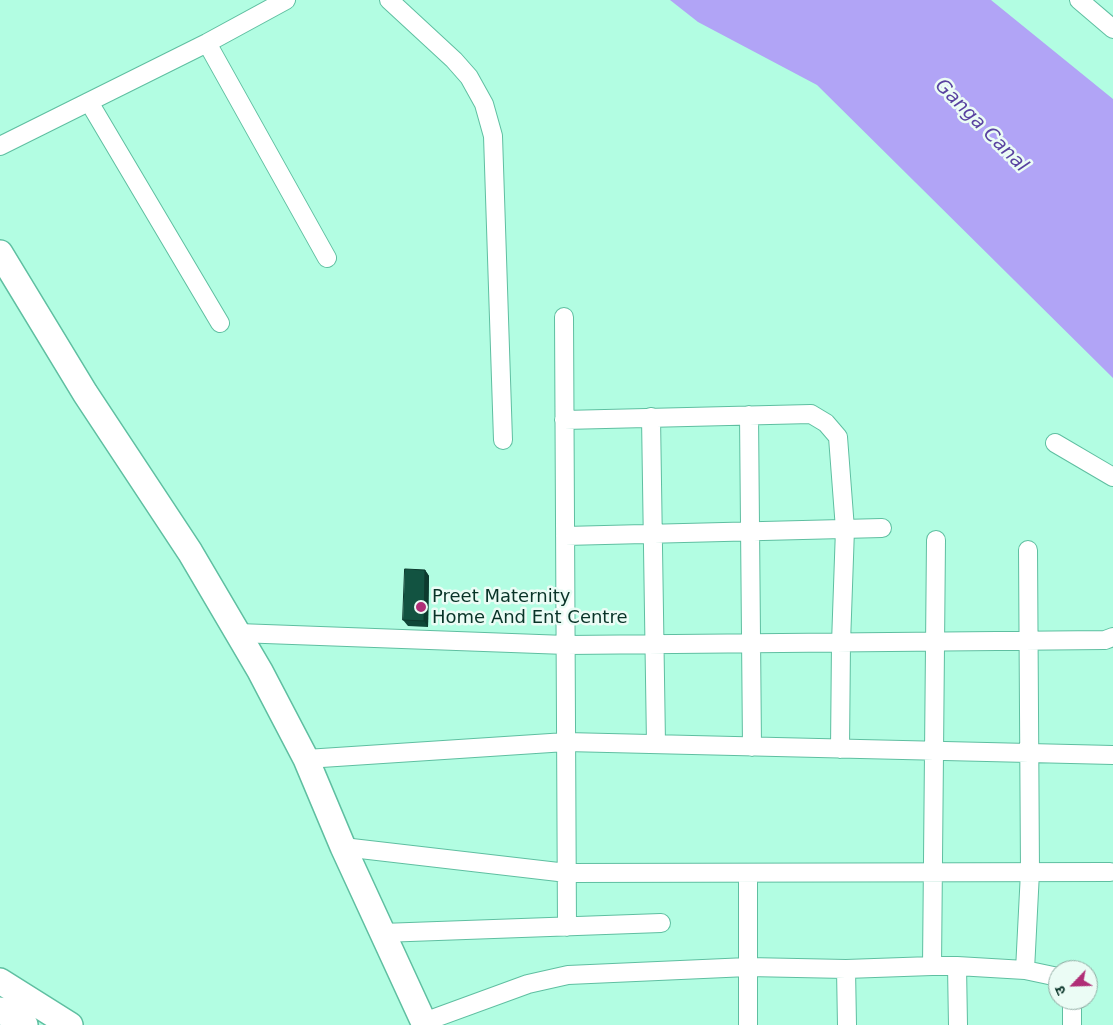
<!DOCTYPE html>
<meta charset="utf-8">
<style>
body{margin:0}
#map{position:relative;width:1113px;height:1025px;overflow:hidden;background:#b2fde2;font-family:"DejaVu Sans","Noto Sans Devanagari",sans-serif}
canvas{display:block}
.north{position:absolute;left:1048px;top:960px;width:50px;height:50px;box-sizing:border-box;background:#ebfcf5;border:1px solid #90aca3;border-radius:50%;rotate:246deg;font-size:14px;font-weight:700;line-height:20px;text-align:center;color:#083327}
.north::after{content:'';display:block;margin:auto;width:18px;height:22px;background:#b02e77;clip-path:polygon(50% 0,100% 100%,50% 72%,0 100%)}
</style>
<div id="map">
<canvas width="1113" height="1025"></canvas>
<div class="north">उ</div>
</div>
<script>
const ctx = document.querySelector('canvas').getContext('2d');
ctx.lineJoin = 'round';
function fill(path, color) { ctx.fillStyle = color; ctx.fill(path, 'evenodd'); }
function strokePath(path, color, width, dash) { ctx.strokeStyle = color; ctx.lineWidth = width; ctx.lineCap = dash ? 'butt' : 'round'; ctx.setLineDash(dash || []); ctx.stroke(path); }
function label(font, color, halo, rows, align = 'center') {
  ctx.font = font + ' "DejaVu Sans",sans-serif'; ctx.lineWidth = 5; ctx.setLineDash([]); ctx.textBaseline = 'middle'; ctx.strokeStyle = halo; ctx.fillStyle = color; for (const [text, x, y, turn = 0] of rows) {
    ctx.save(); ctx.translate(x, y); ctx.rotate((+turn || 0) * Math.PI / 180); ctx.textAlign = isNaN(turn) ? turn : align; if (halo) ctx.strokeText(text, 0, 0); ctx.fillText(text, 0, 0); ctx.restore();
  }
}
const water = new Path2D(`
 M670 0H991L1113 99V378L817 85 698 22Z`);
const street = new Path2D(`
 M389 0 454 60 469 77 484 104 493 136 503 440
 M1079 0 1113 29
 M207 43 327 258
 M89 102 220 323
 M0 146 207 43 286 0
 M564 317 567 927
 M749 415C749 526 752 636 752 747
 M651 417 656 744
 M564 420 811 414 826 423 838 437 845 529 841 643 840 749
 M1055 443 1113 477
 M565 536 882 528
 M238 633 566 645 1105 640 1113 637
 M306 759 566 742 1113 755
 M343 847 567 873 1110 872
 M382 933 661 923
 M932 966 936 540
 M957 966 958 1025
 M846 969 847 1025
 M1025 970 1030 872 1028 550
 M424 1022 528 984 568 975 748 967 846 969 932 966H957L1025 970 1058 977
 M748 1025V873
 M1072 1025V1000`);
const secondary = new Path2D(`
 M0 253 85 393 190 552 260 671 306 759 343 847 425 1025
 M0 981 70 1025
 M0 1010 25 1025`);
const wall = new Path2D(`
 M425 570 429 576 428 627 408 626 403 620Z`);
const shadedWall = new Path2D(`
 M425 570 429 576 428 627 424 621Z`);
const building = new Path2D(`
 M405 569 425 570 424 621 403 620Z`);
const markers = [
 [421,607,6,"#b02e77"]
];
const poiNames = [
 ["Preet Maternity",432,597],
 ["Home And Ent Centre",432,618]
];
const waterNames = [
 ["Ganga Canal",981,126,45]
];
fill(water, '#b1a4f6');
strokePath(street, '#5fbfa1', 20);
strokePath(secondary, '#5fbfa1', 28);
strokePath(street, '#fff', 18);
strokePath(secondary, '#fff', 25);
fill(wall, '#0f4738');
fill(shadedWall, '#0d3a2e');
fill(building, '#125341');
strokePath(building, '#0d3a2e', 1);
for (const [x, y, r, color] of markers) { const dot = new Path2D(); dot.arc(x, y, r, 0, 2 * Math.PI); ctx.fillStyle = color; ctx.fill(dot); strokePath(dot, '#ebfcf5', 2); }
label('18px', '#083327', '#ebfcf5', poiNames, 'left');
label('italic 19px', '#5942a0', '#ebfcf5', waterNames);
</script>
